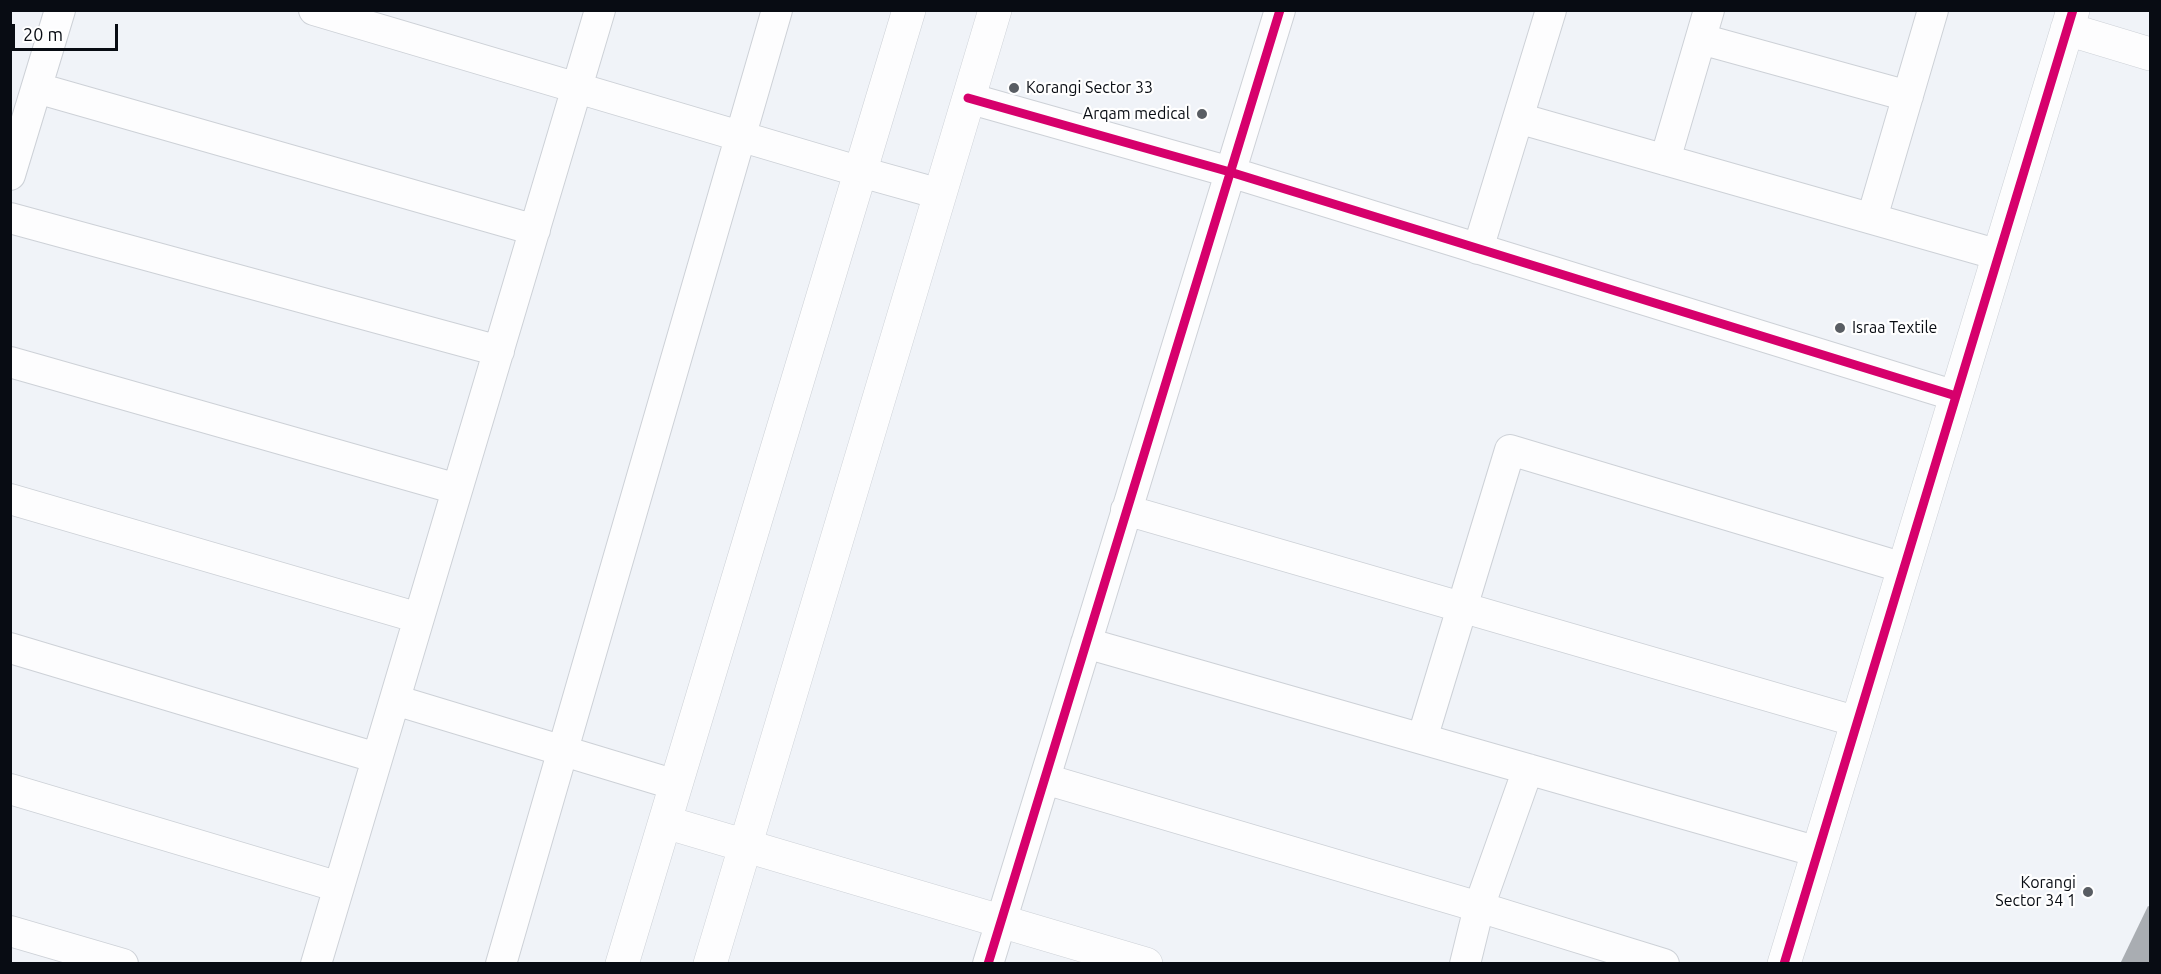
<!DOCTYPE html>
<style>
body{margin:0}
#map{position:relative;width:2161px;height:974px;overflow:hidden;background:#f0f3f8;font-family:Ubuntu,sans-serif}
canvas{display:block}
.frame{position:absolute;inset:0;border:12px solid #080c13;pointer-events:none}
.scale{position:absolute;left:12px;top:24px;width:106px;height:27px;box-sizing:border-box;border:3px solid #080c13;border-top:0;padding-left:8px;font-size:18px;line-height:21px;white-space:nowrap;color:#080c13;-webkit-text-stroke:4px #fff;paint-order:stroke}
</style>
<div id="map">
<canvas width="2161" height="974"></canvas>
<div class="frame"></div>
<div class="scale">20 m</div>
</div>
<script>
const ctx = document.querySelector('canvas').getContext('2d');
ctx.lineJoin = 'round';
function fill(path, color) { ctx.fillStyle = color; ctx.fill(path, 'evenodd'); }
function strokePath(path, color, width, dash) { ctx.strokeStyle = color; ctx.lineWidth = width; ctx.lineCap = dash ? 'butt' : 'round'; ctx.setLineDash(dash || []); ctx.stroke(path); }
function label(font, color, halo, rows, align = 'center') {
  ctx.font = font + ' Ubuntu,sans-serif'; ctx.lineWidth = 4.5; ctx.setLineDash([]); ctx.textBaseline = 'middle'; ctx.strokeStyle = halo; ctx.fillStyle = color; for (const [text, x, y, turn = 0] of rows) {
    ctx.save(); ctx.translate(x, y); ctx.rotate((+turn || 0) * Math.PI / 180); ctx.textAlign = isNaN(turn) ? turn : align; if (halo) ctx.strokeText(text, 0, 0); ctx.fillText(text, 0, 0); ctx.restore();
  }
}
const building = new Path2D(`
 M2148 906 2150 907V964H2120Z`);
const street = new Path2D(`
 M314 10 861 172 940 194
 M1701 39 1908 96
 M37 88 535 230
 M968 98 1230 172 1956 396
 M1518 118 1999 255
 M1665 160 1709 10
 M10 175 60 10
 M10 218 499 351
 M1872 218 1933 10
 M1478 249 1551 10
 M10 362 457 489
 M10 499 419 618
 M1126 510 1858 722
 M1086 643 1818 852
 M10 648 377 758
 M395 700 676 785
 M1422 739 1510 450 1904 568
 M1045 779 1479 907 1664 964
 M10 789 339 887
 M10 931 123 964
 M316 964 600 10
 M501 964 777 10
 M988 964 1280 10
 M1465 964 1479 907 1528 769`);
const secondary = new Path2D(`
 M2067 29 2150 54
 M665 822 1146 964
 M622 964 909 10
 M710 964 995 10
 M1784 964 2073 10`);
const cycleway = new Path2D(`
 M968 98 1230 172 1956 396
 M988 964 1280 10
 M1784 964 2073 10`);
const markers = [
 [1014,88,6,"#595d63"],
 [1202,114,6,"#595d63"],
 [1840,328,6,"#595d63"],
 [2088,892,6,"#595d63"]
];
const poiNames = [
 ["Korangi Sector 33",1026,88],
 ["Arqam medical",1190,114,"right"],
 ["Israa Textile",1852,328],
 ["Korangi",2076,883,"right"],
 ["Sector 34 1",2076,901,"right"]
];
fill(building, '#a9adb2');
strokePath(street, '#cdd1d7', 32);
strokePath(secondary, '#cdd1d7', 34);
strokePath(street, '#fdfdfe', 30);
strokePath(secondary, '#fdfdfe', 33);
strokePath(cycleway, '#d6006c', 9);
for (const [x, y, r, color] of markers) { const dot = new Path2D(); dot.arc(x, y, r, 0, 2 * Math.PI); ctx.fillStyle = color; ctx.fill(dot); strokePath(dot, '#fff', 2); }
label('16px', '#080c13', '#fff', poiNames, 'left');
</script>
